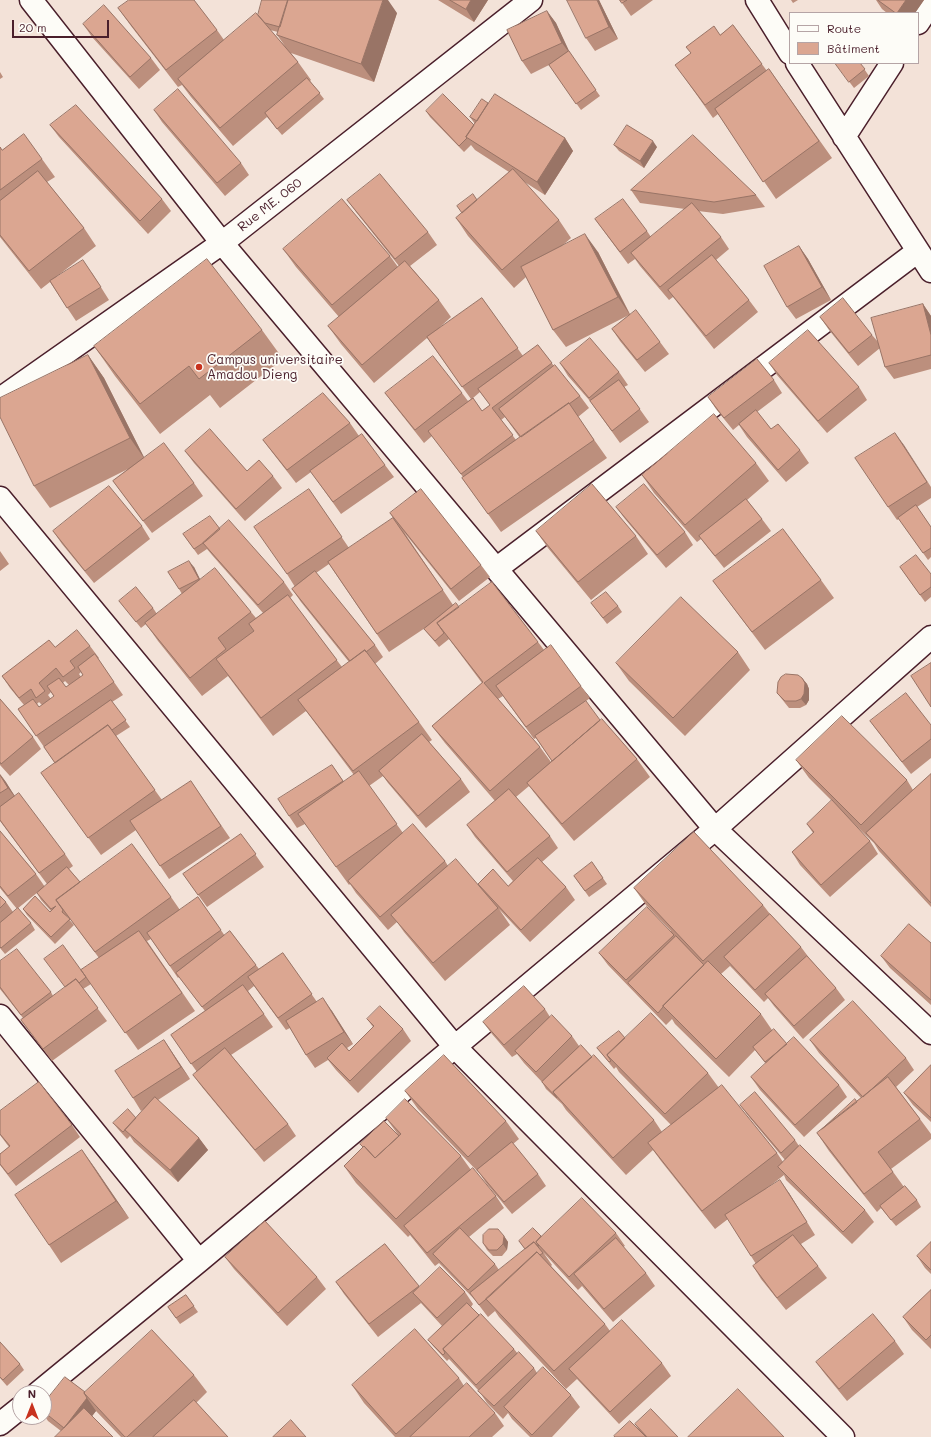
<!DOCTYPE html>
<meta charset="utf-8">
<style>
body{margin:0}
#map{position:relative;width:931px;height:1437px;overflow:hidden;background:#f3e2d8;font-family:Mali,sans-serif}
canvas{display:block}
.legend{position:absolute;left:789px;top:12px;width:130px;height:52px;box-sizing:border-box;background:#fdfcf7;border:1px solid #b5a4a5;margin:0;padding:5px 7px;list-style:none;font-size:12px;color:#4a1f2b}
.legend li{display:flex;align-items:center;gap:8px;height:20px}
.legend b{width:20px;border:1px solid #b5a4a5}
.north{position:absolute;left:12px;top:1385px;width:40px;height:40px;box-sizing:border-box;background:#fdfcf7;border:1px solid #b5a4a5;border-radius:50%;rotate:0deg;font-size:11px;font-weight:700;line-height:16px;text-align:center;color:#4a1f2b}
.north::after{content:'';display:block;margin:auto;width:14px;height:18px;background:#c8321e;clip-path:polygon(50% 0,100% 100%,50% 72%,0 100%)}
.scale{position:absolute;left:12px;top:20px;width:97px;height:18px;box-sizing:border-box;border:2px solid #4a1f2b;border-top:0;padding-left:5px;font-size:12px;line-height:14px;white-space:nowrap;color:#4a1f2b;-webkit-text-stroke:3px #fdfcf7;paint-order:stroke}
</style>
<div id="map">
<canvas width="931" height="1437"></canvas>
<ul class="legend">
<li><b style="height:5px;background:#fdfcf7"></b>Route</li>
<li><b style="height:11px;background:#dba691"></b>Bâtiment</li>
</ul>
<div class="north">N</div>
<div class="scale">20 m</div>
</div>
<script>
const ctx = document.querySelector('canvas').getContext('2d');
ctx.lineJoin = 'round';
function strokePath(path, color, width, dash) { ctx.strokeStyle = color; ctx.lineWidth = width; ctx.lineCap = dash ? 'butt' : 'round'; ctx.setLineDash(dash || []); ctx.stroke(path); }
function fill(path, color) { ctx.fillStyle = color; ctx.fill(path, 'evenodd'); }
function label(font, color, halo, rows, align = 'center') {
  ctx.font = font + ' Mali,sans-serif'; ctx.lineWidth = 3.5; ctx.setLineDash([]); ctx.textBaseline = 'middle'; ctx.strokeStyle = halo; ctx.fillStyle = color; for (const [text, x, y, turn = 0] of rows) {
    ctx.save(); ctx.translate(x, y); ctx.rotate((+turn || 0) * Math.PI / 180); ctx.textAlign = isNaN(turn) ? turn : align; if (halo) ctx.strokeText(text, 0, 0); ctx.fillText(text, 0, 0); ctx.restore();
  }
}
const minor = new Path2D(`
 M31 0 222 243 715 829 931 1033
 M757 0 790 53
 M918 23 931 3
 M797 63 931 271
 M844 137 892 63
 M0 399 222 243 531 0
 M0 498 455 1047 843 1437
 M496 569 918 251
 M0 1016 199 1261
 M38 1393 199 1261 715 829 931 637
 M0 1424 20 1408`);
const wall = new Path2D(`
 M438 0H488L474 22Z
 M599 0 618 39 595 51 586 38Z
 M620 0H653L631 16Z
 M791 0H798L793 3Z
 M876 0H924L915 13H887L882 9Z
 M118 8 217 30 224 40 258 15 397 13 374 82 291 53 298 62 311 80 310 81 324 99 282 135 267 117 233 146 191 97 182 85 178 87 131 26ZM270 30 278 32 277 35 285 46Z
 M547 11 556 23 569 52 600 96 581 110 549 65 531 74 522 61Z
 M83 24 151 58 160 70 139 89 92 37Z
 M733 25 767 71 769 69 832 158 776 199 718 114 713 118 684 77 720 35Z
 M835 63H860L869 76 854 88Z
 M0 72 3 77 0 79Z
 M488 103 565 138 573 151 545 195 523 181 559 220 571 238 562 246 598 252 630 314 660 342 669 354 645 372 620 341 612 329 629 315 566 347 553 330 526 277 514 288 468 236 456 218 509 172 475 150 471 145 464 152 430 117 426 111 474 125 475 124 470 117Z
 M154 110 241 163 249 175 225 196 162 122Z
 M50 125 162 199 171 211 148 234 59 137Z
 M614 145 657 147 644 168 619 151Z
 M0 147 2 150 42 159 55 177 47 182 84 228 96 246 56 277 92 273 109 300 76 321 50 282 41 289 0 237Z
 M631 190 756 195 765 207 723 214 698 211 721 237 729 249 716 260 749 300 758 312 714 349 673 297 669 300 640 266 635 259 628 264 595 219 647 231 651 237 685 209 640 203Z
 M347 200 428 232 437 245 410 266 439 300 451 317 438 329 482 298 523 356 538 345 554 366 580 396 589 408 578 417 607 458 501 532 462 478 463 477 432 436 424 443 394 405 385 393H462L468 401 471 399 427 338 374 383 341 344 328 326 339 317 296 267 283 249 390 256 398 267 399 266 356 212ZM480 392 490 405 482 411 473 398ZM505 417 520 438 516 440 501 420Z
 M799 246 808 259 831 300 796 319 787 307Z
 M923 304 931 316V369L894 379 885 367 880 348 858 366 829 330 820 317 872 335 879 343Z
 M262 330 283 359 220 408 210 395 160 434 115 376 94 346Z
 M88 355 104 378 144 458 194 483 203 496 152 533 113 481 128 469 50 508 34 486Z
 M560 363 619 372 628 385 624 387 649 422 620 443 590 401 568 376Z
 M769 363 859 387 867 400 827 433 777 375Z
 M774 380 782 393 757 412 771 429 800 450 809 463 786 482 747 437 739 425 733 430 716 409 708 397Z
 M350 423 359 436 385 465 394 477 341 514 311 472 296 483 272 452 263 440Z
 M895 433 931 487V498L917 507 931 527V557L928 560 899 519 897 520 888 507Z
 M185 451 247 471 273 476 282 488 245 521 194 463Z
 M756 463 769 481 747 500 762 519 771 531 724 568 708 548 701 539 697 542 654 493 642 475Z
 M309 489 349 548 393 518 390 513 481 565 490 577 459 601 404 532 453 605 459 607 538 642 544 650 581 686 590 698 573 711 600 720 637 759 650 777 574 841 540 800 529 786 516 797 550 836 558 848 542 862 566 887 575 900 530 942 499 909 510 925 445 981 404 932 397 922 388 930 356 893 350 884 349 885 305 824 297 828 289 816 332 765 344 782 354 775 306 711 273 736 228 676 202 696 158 641 146 624 141 628 119 601 153 608 157 614 182 594 179 589 194 567 200 580 251 612 256 618 263 613 212 555 207 549 198 555 183 534 220 529 284 582 293 595 290 598 342 667 349 662 301 602 292 589 295 587 287 574ZM329 564 389 652 428 626 424 629 439 647 449 639 482 683 432 726 445 743 495 801 467 825 475 837 513 881 508 886 478 884 481 888 448 866 445 861 403 833 369 786 383 776 388 783 426 828 470 792 461 779 429 742 432 740 419 722 375 664 383 657 375 645 316 573ZM503 696 534 739 536 738 552 761 551 762 540 747 498 699Z
 M616 507 685 532 693 545 666 568 625 519Z
 M142 526 150 539 94 583 62 544 53 531Z
 M536 531 636 536 648 554 591 600 548 548Z
 M0 551 9 564 0 571Z
 M900 567 931 574V597L925 602Z
 M821 580 834 598 765 650 726 598 713 581Z
 M591 603 618 606 622 612 607 624Z
 M90 646 99 658 98 659 123 695 112 702 130 727 116 736 162 800 191 781 230 838 169 879 136 830 101 855 41 773 55 763 18 709 24 705 10 688 2 676 55 647ZM81 672 83 675 81 677 79 674ZM65 681 69 685 66 687 63 683ZM51 692 54 697 51 699 48 695ZM39 702 42 705 39 707 37 704Z
 M738 652 750 670 685 736 629 681 616 663Z
 M802 678 807 684 809 689V700L806 705 800 708H789L777 693Z
 M0 699 33 737 41 749 10 776 0 765Z
 M870 721 931 725V758L911 774 879 733Z
 M796 760 907 780 913 790 931 774V907L879 851 874 843 843 813 870 841 878 854 830 897 800 865 792 852 813 833 807 824 832 801 809 778Z
 M0 774 15 796 65 854 73 866 69 869 80 882 171 897 180 910 198 897 225 936 230 931 259 969 283 953 317 1002 332 1011 353 1044 347 1048 349 1051 373 1027 367 1019 403 1029 411 1041 358 1093 336 1070 328 1060 315 1068 306 1055 290 1028 286 1030 254 986 248 991 273 1027 231 1055 288 1124 296 1136 264 1162 202 1087 193 1075 197 1072 171 1035 205 1011 179 977 178 978 151 939 147 941 195 1011 138 1050 91 984 83 989 107 1021 52 1061 21 1020 23 1018 0 989V961L51 992 53 996 65 988 81 970 99 958 68 916 67 917 74 925 55 944 27 915 23 909 50 912 51 911 41 900 37 893 43 888 17 909 0 888V831L36 874 45 887 47 884 0 821Z
 M241 834 264 867 207 907 183 874Z
 M592 862 607 884 589 897 574 876Z
 M634 888 763 905 770 914 801 947 810 959 836 988 845 1000 803 1039 774 1006 768 998 764 1002 733 969 730 966 721 974 761 1014 772 1030 787 1044 839 1085 847 1097 804 1137 760 1090 751 1077 766 1064 755 1050 729 1077 675 1024 672 1019 666 1025 608 965 599 953 671 931 646 905Z
 M0 896 6 902 13 912 31 923 35 930 5 954 0 948Z
 M931 943V1005L890 968 881 956Z
 M545 1009 550 1017 572 1036 579 1046 654 1120 662 1132 671 1125 619 1072 616 1067 614 1069 602 1054 597 1048 625 1038 708 1073 719 1088 777 1153 783 1162 785 1160 749 1117 740 1105 795 1140 799 1146 865 1210 874 1222 852 1244 786 1180 784 1175 766 1189 789 1193 815 1235 801 1244 818 1266 827 1278 786 1310 761 1279 753 1266 756 1264 728 1219 715 1229 661 1161 653 1150 626 1175 566 1110 562 1104 546 1089 542 1082 524 1063 517 1054 512 1057 492 1034 483 1022Z
 M164 1040 190 1079 158 1100 199 1138 208 1150 178 1182 134 1142 130 1136 127 1139 118 1129 113 1123 136 1118 144 1109 141 1111 133 1098Z
 M810 1040 906 1058 914 1070 896 1087 920 1119 931 1134V1139L891 1169 904 1187 917 1200 921 1207 896 1226 881 1208 877 1212 829 1151 817 1133 861 1098 819 1053Z
 M931 1065V1122L913 1105 904 1093Z
 M405 1091 506 1121 519 1139 513 1144 538 1174 546 1186 512 1214 486 1183 480 1174 418 1109Z
 M0 1111 72 1125 80 1137 16 1186 0 1165V1154L9 1147 0 1135Z
 M386 1118 461 1156 471 1170 496 1196 504 1208 469 1237 495 1264 499 1270 525 1249 519 1241 541 1236 616 1233 625 1246 623 1247 646 1273 655 1286 613 1322 582 1286 578 1290 543 1252 552 1265 551 1266 605 1324 610 1331 662 1363 671 1376 619 1424 577 1379 566 1389 499 1317 495 1311 488 1317 475 1300 442 1266 439 1263 435 1266 410 1235 408 1237 356 1183 344 1166 363 1147 360 1144 399 1136Z
 M82 1150 129 1218 61 1263 49 1245Z
 M504 1236 508 1242 507 1250 502 1256H493L487 1250 483 1243Z
 M931 1242V1274L925 1268 917 1256Z
 M385 1244 419 1287 465 1292 473 1304 471 1307 514 1349 518 1354 534 1368 537 1373 571 1395 580 1407 552 1437H530L512 1419 508 1413 503 1419 487 1403 479 1391 449 1359 447 1361 433 1346 428 1340 442 1326 421 1303 378 1337 344 1294 336 1282Z
 M225 1257 317 1277 326 1289 287 1326 234 1269Z
 M931 1290V1349L912 1330 903 1317Z
 M186 1295 198 1312 180 1324 168 1307Z
 M895 1341 904 1354 847 1401 825 1374 816 1362Z
 M0 1342 20 1364 24 1370 7 1386 0 1378Z
 M194 1375 207 1392 196 1403 228 1437H121L96 1411 92 1416 61 1431 48 1421 44 1415V1403L85 1392Z
 M459 1378 464 1386 495 1413 504 1426 492 1437H395L364 1403 352 1385Z
 M635 1424 678 1437H646L640 1431Z`);
const shadedWall = new Path2D(`
 M383 0H388L397 13 374 82 361 64Z
 M471 0H488L474 22 466 9Z
 M597 0H599L618 39 609 27Z
 M906 0H924L915 13H897Z
 M547 11 556 23 571 55 562 43Z
 M565 138 573 151 545 195 537 182Z
 M653 141 657 147 644 168 640 161Z
 M585 234 598 252 630 315 618 297Z
 M799 246 808 259 831 300 822 287Z
 M923 304 931 316V335Z
 M88 355 104 378 146 461 130 438Z
 M895 433 904 445 931 487Z
 M189 561 194 567 203 585 199 579Z
 M802 678 807 684 809 689V700L806 705 801 699Z
 M0 774 6 782 17 800 8 788Z
 M323 998 332 1011 353 1044 344 1032Z
 M164 1040 190 1079 181 1067Z
 M199 1138 208 1150 178 1182 170 1170Z
 M82 1150 95 1168 129 1218 116 1201Z
 M780 1180 789 1193 815 1235 807 1222Z
 M504 1236 508 1242 507 1250 503 1244Z
 M87 1398 96 1411 76 1437 64 1428Z`);
const building = new Path2D(`
 M129 0H194L217 30 166 70 118 8Z
 M262 0H288L280 27 265 23 258 15Z
 M288 0H383L361 64 277 35Z
 M450 0H471L466 9Z
 M567 0H597L609 27 586 38Z
 M620 0H627L622 3Z
 M878 0H906L897 13H896Z
 M104 5 151 58 130 77 83 24Z
 M547 11 562 43 522 61 507 30Z
 M256 13 298 62 220 128 178 79Z
 M733 25 762 64 705 105 675 65 691 53 686 47 714 26 720 35Z
 M569 51 596 90 576 104 549 65Z
 M835 63H860L865 69 849 82Z
 M769 69 819 141 763 182 715 109Z
 M307 78 320 93 277 129 265 113Z
 M178 89 241 163 217 183 154 110Z
 M443 94 474 125 466 137 467 138 459 146 426 111Z
 M495 94 565 138 537 182 466 137Z
 M482 99 488 103 477 121 470 117Z
 M76 105 162 199 140 221 50 125Z
 M627 125 653 141 640 161 614 145Z
 M24 134 42 159 0 190V147L2 150Z
 M693 135 756 195 714 202 631 190Z
 M513 169 559 220 502 270 456 218Z
 M38 171 84 228 29 271 0 235V201Z
 M380 174 428 232 395 259 347 200Z
 M473 194 477 200 462 213 457 206Z
 M342 199 390 256 332 305 283 249Z
 M623 199 647 231 620 252 595 219Z
 M692 203 721 237 660 287 631 253Z
 M585 234 618 297 553 330 521 267Z
 M799 246 822 287 787 307 764 266Z
 M712 255 749 300 706 336 668 290Z
 M207 259 262 330 199 379 189 366 140 404 94 346Z
 M83 260 101 287 67 308 50 281Z
 M405 261 439 300 362 365 328 326Z
 M482 298 518 348 462 387 427 337Z
 M843 298 872 335 849 353 820 317Z
 M923 304 931 335V355L885 367 871 318Z
 M636 310 660 342 637 360 612 329Z
 M808 330 859 387 818 421 769 363Z
 M590 338 619 372 589 398 560 363Z
 M538 345 552 363 492 408 513 435 461 474 428 431 473 398 482 411 490 405 478 389Z
 M88 355 130 438 34 486 0 417V398Z
 M433 356 462 393 415 430 385 393Z
 M757 359 774 380 724 418 708 397Z
 M555 365 580 396 569 404V403L521 437 499 409Z
 M619 380 640 409 612 431 590 401Z
 M323 393 350 423 287 470 263 440Z
 M569 403 594 440 488 514 462 478Z
 M756 410 771 429 778 424 800 450 778 470 739 424Z
 M714 414 756 463 685 525 642 475Z
 M210 429 247 471 259 460 273 476 236 509 185 451Z
 M895 433 927 482 888 507 855 458Z
 M362 434 385 465 333 502 310 471Z
 M164 443 194 483 143 521 113 481Z
 M592 484 636 536 578 582 536 531Z
 M644 484 685 532 657 555 616 507Z
 M109 486 142 526 85 571 53 531Z
 M309 489 342 537 287 574 254 527Z
 M421 489 481 565 451 589 390 513Z
 M746 499 762 519 715 556 699 536Z
 M916 505 931 527V548L923 553 898 518Z
 M210 516 220 529 206 541 194 549 183 534Z
 M393 518 443 590 377 634 328 562Z
 M229 520 284 582 258 605 203 543Z
 M783 529 821 580 752 632 713 581Z
 M916 555 931 574V587L920 595 900 567Z
 M189 561 199 579 179 589 168 572Z
 M215 568 251 612 218 638 226 649 190 678 145 623Z
 M315 571 375 645 366 652 365 650 350 661 292 589Z
 M492 582 538 642 484 683 540 747 490 791 432 726 483 682 437 623Z
 M136 587 153 608 136 622 119 601Z
 M606 592 618 606 603 618 591 603Z
 M288 595 337 660 261 718 216 659 254 631 249 624Z
 M681 597 738 652 673 718 616 663Z
 M456 603 459 607 437 623 444 633 435 641 424 629Z
 M77 630 90 646 70 661 75 668 63 677 56 668 39 683 45 691 36 698 31 689 19 698 2 676 49 640 55 647Z
 M551 645 581 686 526 727 496 686Z
 M365 650 419 722 353 771 298 700Z
 M95 654 114 682 36 736 18 709 33 699 39 707 54 696 47 686 59 678 66 687 83 675 78 667Z
 M931 663V707L911 676Z
 M786 674 798 675 802 678 805 683 804 694 801 699 796 701H785L777 693 778 682 781 677Z
 M906 693 931 725V739L902 762 870 721Z
 M0 699 33 737 1 764 0 762Z
 M111 700 126 720 112 730 108 725 55 763 44 747Z
 M586 701 600 720 557 757 552 761 535 736Z
 M842 716 907 780 861 825 796 760Z
 M602 719 637 759 562 824 527 783Z
 M108 725 155 790 88 838 41 773Z
 M422 734 461 779 418 816 379 771Z
 M332 765 343 781 289 816 278 799Z
 M359 771 397 824 336 867 298 814Z
 M931 774V903L866 833Z
 M0 775 8 788 0 793Z
 M191 781 221 826 160 866 130 821Z
 M509 789 550 836 507 872 467 825Z
 M19 793 65 854 39 873 0 820V807Z
 M832 800 870 841 821 885 792 852 814 832 807 824Z
 M413 824 445 861 380 917 348 881Z
 M0 831 36 874 8 896 0 886Z
 M694 832 763 905 703 961 634 888Z
 M241 834 256 854 198 895 183 874Z
 M132 844 171 897 95 952 56 900Z
 M538 858 566 887 521 930 478 884 493 869 508 886Z
 M456 859 498 908 433 963 391 915Z
 M592 862 603 878 585 891 574 876Z
 M67 867 80 882 56 900 58 903 63 910 62 912 70 919 51 937 23 909 35 896 50 912 56 906 51 909 37 893Z
 M0 896 6 902 0 908Z
 M198 897 221 930 170 966 147 933Z
 M647 907 674 935 626 980 599 953Z
 M18 908 31 923 1 948 0 947V923Z
 M770 914 801 947 755 990 724 957Z
 M909 924 931 943V1000L881 956Z
 M139 931 182 993 125 1033 81 970Z
 M230 931 256 965 202 1007 176 973Z
 M676 936 704 965 663 1006V1007L658 1013 628 983Z
 M63 945 86 977 79 983 76 979 65 987 44 959Z
 M17 949 51 992 21 1015 0 987V961Z
 M283 953 312 994 278 1018 248 977Z
 M807 956 836 988 794 1026 765 994Z
 M708 961 761 1014 716 1059 663 1006Z
 M76 979 98 1008 43 1049 21 1020Z
 M243 985 264 1014 191 1064 171 1035Z
 M524 986 545 1009 504 1045 483 1022Z
 M323 998 344 1032 306 1055 286 1021Z
 M853 1001 906 1058 863 1097 810 1040Z
 M380 1006 403 1029 350 1081 327 1058 342 1043 349 1051 374 1026 367 1019Z
 M651 1013 708 1073 665 1114 607 1055Z
 M552 1015 572 1036 536 1072 515 1051Z
 M774 1029 787 1044 765 1062 753 1047Z
 M619 1031 625 1038 607 1055 611 1061 609 1062 597 1048Z
 M794 1037 839 1085 795 1125 751 1077Z
 M164 1040 181 1067 133 1098 115 1071Z
 M581 1045 592 1057 553 1092 557 1098 542 1082Z
 M225 1048 288 1124 255 1150 193 1075Z
 M444 1055 506 1121 468 1157 405 1091Z
 M594 1055 654 1120 613 1158 553 1092Z
 M931 1065V1118L904 1093Z
 M888 1077 920 1119 878 1152 893 1172 864 1194 817 1133Z
 M39 1082 72 1125 8 1174 0 1164V1154L10 1146 0 1134V1111Z
 M722 1085 777 1153 702 1211 648 1143Z
 M755 1092 795 1140 781 1153 740 1105Z
 M155 1097 199 1138 170 1170 125 1130Z
 M405 1099 461 1156 396 1219 344 1166 364 1146 375 1158 401 1134 386 1118Z
 M855 1099 857 1102 822 1129Z
 M128 1109 136 1118 123 1132 113 1123Z
 M384 1121 399 1136 375 1158 364 1146 363 1147 360 1144Z
 M512 1142 538 1174 504 1202 477 1170Z
 M800 1145 865 1210 843 1232 778 1167Z
 M82 1150 116 1201 49 1245 15 1195Z
 M473 1168 496 1196 427 1253 404 1226Z
 M780 1180 807 1222 751 1256 725 1215Z
 M905 1186 917 1200 891 1220 880 1206Z
 M582 1198 616 1233 569 1277 536 1242Z
 M265 1221 317 1277 278 1313 225 1257Z
 M460 1228 495 1264 468 1290 433 1254Z
 M533 1228 541 1236 536 1242 539 1246H538L534 1242 525 1249 519 1241Z
 M489 1229H498L504 1236 503 1244 497 1250H489L483 1243V1235Z
 M793 1235 818 1266 777 1298 753 1266Z
 M616 1238 646 1273 604 1309 574 1274Z
 M534 1242 543 1253 540 1255 537 1252 491 1295 479 1305 470 1293Z
 M931 1242V1270L917 1256Z
 M385 1244 419 1286 369 1324 336 1282Z
 M537 1252 605 1324 554 1371 486 1299Z
 M440 1267 465 1292 437 1318 413 1293Z
 M931 1290V1335L926 1340 903 1317Z
 M186 1295 194 1306 176 1318 168 1307Z
 M467 1303 479 1315 443 1349 445 1353 443 1355 428 1340Z
 M481 1314 514 1349 476 1385 443 1349Z
 M873 1314 895 1341 839 1389 816 1362Z
 M622 1320 662 1363 610 1412 569 1369Z
 M415 1329 459 1378 396 1434 352 1385Z
 M152 1330 194 1375 127 1437H125L84 1393Z
 M0 1342 20 1364 3 1380 0 1377Z
 M519 1352 534 1368 494 1406 478 1391Z
 M543 1367 571 1395 532 1435 504 1407Z
 M65 1377 85 1392 84 1393 87 1398 64 1428 44 1412V1403Z
 M467 1383 495 1413 469 1437H410Z
 M738 1389 784 1437H688Z
 M194 1400 228 1437H153Z
 M84 1408 113 1437H55Z
 M651 1409 678 1437H647L635 1424Z
 M291 1420 306 1437H273Z
 M630 1421 646 1437H615L614 1436Z`);
const markers = [
 [199,367,4,"#c8321e"]
];
const streetNames = [
 ["Rue ME. 060",270,205,-38]
];
const poiNames = [
 ["Campus universitaire",207,360],
 ["Amadou Dieng",207,375]
];
strokePath(minor, '#4a1f2b', 25);
strokePath(minor, '#fdfcf7', 22);
fill(wall, '#bc8f7d');
fill(shadedWall, '#997466');
fill(building, '#dba691');
strokePath(building, '#997466', 1);
for (const [x, y, r, color] of markers) { const dot = new Path2D(); dot.arc(x, y, r, 0, 2 * Math.PI); ctx.fillStyle = color; ctx.fill(dot); strokePath(dot, '#fdfcf7', 1.5); }
label('13px', '#4a1f2b', '#fdfcf7', streetNames);
label('13px', '#4a1f2b', '#fdfcf7', poiNames, 'left');
</script>
